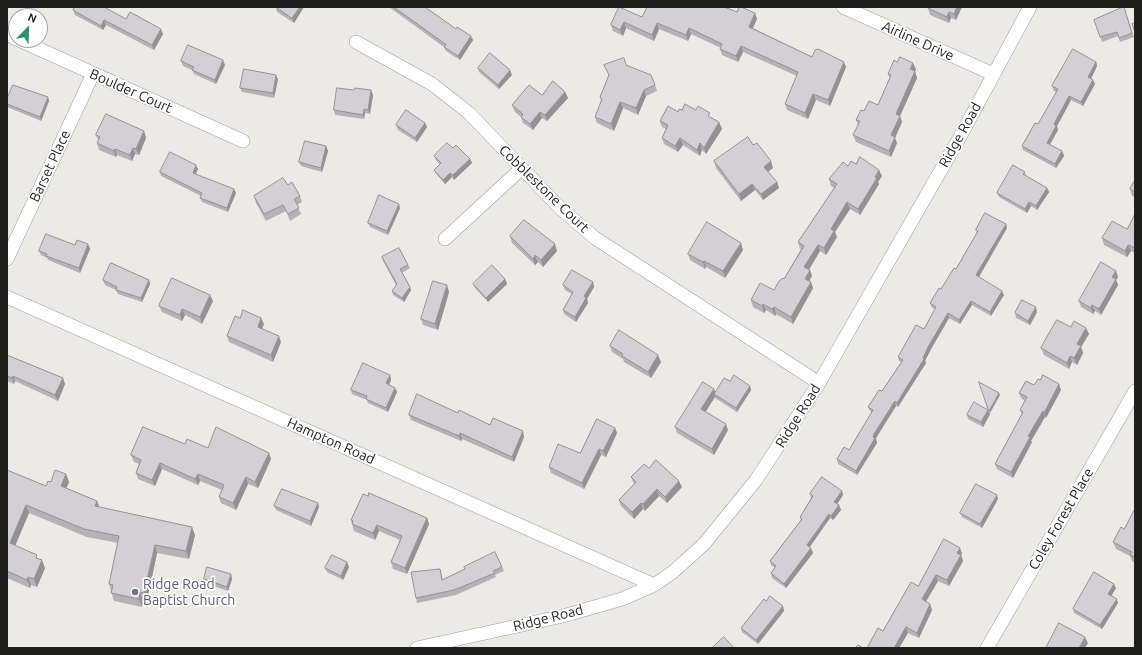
<!DOCTYPE html>
<style>
body{margin:0}
#map{position:relative;width:1142px;height:655px;overflow:hidden;background:#ebeae4;font-family:Ubuntu,sans-serif}
canvas{display:block}
.frame{position:absolute;inset:0;border:8px solid #1f1f1d;pointer-events:none}
.north{position:absolute;left:8px;top:8px;width:40px;height:40px;box-sizing:border-box;background:#fff;border:1px solid #a5a5a5;border-radius:50%;rotate:23deg;font-size:11px;font-weight:700;line-height:16px;text-align:center;color:#1f1f1d}
.north::after{content:'';display:block;margin:auto;width:14px;height:18px;background:#2b926f;clip-path:polygon(50% 0,100% 100%,50% 72%,0 100%)}
</style>
<div id="map">
<canvas width="1142" height="655"></canvas>
<div class="frame"></div>
<div class="north">N</div>
</div>
<script>
const ctx = document.querySelector('canvas').getContext('2d');
ctx.lineJoin = 'round';
function strokePath(path, color, width, dash) { ctx.strokeStyle = color; ctx.lineWidth = width; ctx.lineCap = dash ? 'butt' : 'round'; ctx.setLineDash(dash || []); ctx.stroke(path); }
function fill(path, color) { ctx.fillStyle = color; ctx.fill(path, 'evenodd'); }
function label(font, color, halo, rows, align = 'center') {
  ctx.font = font + ' Ubuntu,sans-serif'; ctx.lineWidth = 3.5; ctx.setLineDash([]); ctx.textBaseline = 'middle'; ctx.strokeStyle = halo; ctx.fillStyle = color; for (const [text, x, y, turn = 0] of rows) {
    ctx.save(); ctx.translate(x, y); ctx.rotate((+turn || 0) * Math.PI / 180); ctx.textAlign = isNaN(turn) ? turn : align; if (halo) ctx.strokeText(text, 0, 0); ctx.fillText(text, 0, 0); ctx.restore();
  }
}
const minor = new Path2D(`
 M843 7 993 74
 M7 29 12 37 16 39
 M19 40 243 141
 M356 42 432 84 469 113 561 209 595 238 819 383
 M445 239 521 169
 M7 259 93 74
 M7 297 654 585
 M417 648 563 616 622 599 654 585 673 572 704 544 756 480 819 383 961 135 1030 7
 M987 648 1135 391`);
const wall = new Path2D(`
 M276 7H304L294 23 277 12Z
 M389 7H425L456 29 473 40 460 60 446 51 444 47Z
 M929 7H962L956 20 951 18 949 23 930 15 928 8Z
 M1124 7 1134 37 1120 42 1118 36 1102 42 1094 20Z
 M73 10 126 19 163 34 154 50 106 25 103 30 75 15Z
 M737 12 755 13 757 19 753 28 812 57 846 67 830 106 816 100 808 119 787 110 785 104 797 76 743 52 738 62 722 55 720 49 721 48 691 34 688 41 659 29 654 41 626 28 623 36 613 31 611 25 642 17Z
 M181 61 225 65 216 84 194 74 192 70 183 66Z
 M1096 62 1097 66 1091 78 1093 80 1095 84 1083 106 1071 100 1057 126 1058 130 1050 145 1062 151 1064 156 1056 168 1023 150 1022 146 1038 124 1056 92 1054 91 1052 86Z
 M604 65H626L655 85 657 91 646 96 638 115 623 108 614 131 597 123 595 117 601 101 600 97 609 76Z
 M478 68 512 75 499 89 479 72Z
 M916 69 915 71 917 78 900 116 902 122 895 138 897 143 891 157 856 142 853 135 858 125 856 120 864 111 878 105 890 78 888 74Z
 M278 79 274 98 242 92 240 88Z
 M565 92 568 98 547 121 542 118 533 130 523 123 521 117 515 112 512 105 542 95Z
 M373 95 370 114 365 113 364 119 335 115 334 110Z
 M48 97 49 101 41 121 7 107V99Z
 M682 110H696L719 122 722 129 706 154 702 150 700 156 683 145 678 152 664 144 662 138 666 129 662 127 660 121Z
 M425 123 427 127 417 142 398 130 396 125Z
 M144 131 146 138 139 155 135 154 132 161 117 155 116 157 99 150 97 143 98 140 96 135Z
 M753 145 773 168 768 172 777 182 779 188 763 200 755 190 741 201 716 168 714 161Z
 M326 146 328 151 322 172 301 166 299 162Z
 M453 148 470 159 472 163 454 180 452 177 445 184 436 174 434 170 440 165 436 160 434 156Z
 M856 164 882 176 878 182 879 184 860 215 850 209 835 232 837 237 826 255 820 251 809 269 812 276 809 281 811 282 813 288 793 324 776 314 775 316 766 310 764 313 753 307 751 300 774 290 784 279 801 249H800L798 242 834 188 831 186 829 179 848 166Z
 M198 169 196 174 236 193 228 212 202 202 200 198 201 196 161 176 160 172Z
 M1025 172 1026 176 1047 188 1049 192 1037 210 1031 206 1027 213 999 197 997 193Z
 M1135 180V197L1132 196 1130 189Z
 M288 185 300 196 302 202 297 205 301 214 290 221 286 211 266 221 256 203 254 196Z
 M400 208 388 235 370 227 368 223Z
 M1135 214V253L1131 251 1127 257 1104 245 1102 238 1127 229Z
 M1007 228 979 277 1004 295 991 316 972 305 960 324 949 318 930 351 925 361 926 363 898 407 896 406 876 438V439L877 443 857 475 838 464 837 459 849 450 872 412 870 411 868 407 882 391 901 362 899 361 898 357 924 329 935 309 932 308 930 303 941 289 956 269 977 233 976 230Z
 M510 236 557 251 543 267 538 262 535 265 512 243Z
 M88 244 90 249 80 273 48 260 47 258 41 255 39 251 75 245Z
 M743 250 725 278 706 267 705 269 690 260 688 254Z
 M382 257 408 265 410 268 402 273 411 290 404 302 393 295 392 291 396 285 383 261Z
 M1116 271 1118 277 1116 280 1118 285 1101 315 1095 311 1093 314 1081 307 1079 301Z
 M505 279 507 284 488 302 475 288 473 284Z
 M103 280H149L150 284 142 302 118 294 116 290 105 285Z
 M593 282 594 287 587 299 588 303 576 322 564 314 563 310 572 294 565 290 563 285Z
 M449 292 438 330 423 325 421 319Z
 M213 301 202 324 185 315 182 321 162 312 159 306Z
 M1037 312 1030 325 1016 318 1015 313Z
 M240 318 264 324 262 329 281 342 273 362 229 342 227 336Z
 M1071 327 1086 328 1089 334 1081 347 1083 353 1077 365 1072 362 1069 369 1044 355 1041 348Z
 M610 346 661 362 651 378 624 362 623 359 612 352Z
 M7 355 63 378 65 384 58 401 15 381 14 384 7 381Z
 M390 375 391 380 389 385 395 388 397 392 388 412 368 403 367 400 352 394 351 390Z
 M1040 380 1059 384 1061 390 1046 418 1045 417 1031 441 1032 442 1013 478 997 469 995 464 1022 415 1020 410 1025 401 1021 398 1019 393 1034 385Z
 M730 381 750 386 751 390 737 412 715 398V397L705 412 728 430 714 455 677 433 675 427 714 389 715 392Z
 M458 413 524 437 514 462 462 439 461 441 411 420 409 415Z
 M990 414 983 427 968 419 967 415Z
 M615 428 617 433 606 457 601 455 584 489 551 473 549 467 580 453Z
 M185 444 208 448 269 453 271 459 258 488 248 484 236 510 221 503 219 497 222 490 200 481 198 485 162 469 155 486 138 479 136 473 139 464 134 462 131 455Z
 M649 468 682 487 667 503 659 496 645 511 643 509 634 519 621 506 619 500 634 484 631 477Z
 M7 470 46 486 51 482 66 474 69 482 66 488 97 501 99 507 195 535 189 559 157 553 147 601 143 600 142 607 114 601 109 584 118 543 87 537 29 513 15 546 38 559 45 568 37 587 31 585 30 588 7 578Z
 M842 491 843 495 837 504 839 505 841 510 833 520 830 518 810 547 813 553 786 588 772 578 771 573 775 568 771 565 770 561 801 520 800 517 811 498 810 494Z
 M997 495 998 499 982 528 962 517 960 513Z
 M318 503 319 507 311 526 276 510 274 506Z
 M1135 512V563L1132 561 1130 556 1116 549 1113 542 1124 529Z
 M427 518 429 524 407 574 393 569 391 562 400 540 379 531 375 540 354 531 351 520Z
 M960 548 962 554 961 555 963 561 949 586 938 581 926 601 930 604 932 610 919 638 908 633 899 648 883 631 918 586Z
 M347 562 349 567 343 580 327 572 325 568Z
 M502 567 504 571 495 575 496 577 456 595 417 603 416 598 440 569 443 580Z
 M231 574 232 579 228 591 205 583 204 579Z
 M1116 588 1111 596 1118 603 1102 629 1074 613 1073 609Z
 M766 601 783 606 784 611 758 644 742 632 741 628Z`);
const shadedWall = new Path2D(`
 M300 7H304L294 23 292 18Z
 M957 7H962L956 20 954 14Z
 M949 12 951 18 949 23 947 17Z
 M755 13 757 19 751 32 749 27Z
 M104 20 106 25 103 30 101 26Z
 M624 22 626 28 623 36 620 30Z
 M657 23 659 29 654 41 652 35Z
 M689 28 691 34 688 41 686 35Z
 M161 29 163 34 154 50 152 45Z
 M471 36 473 40 460 60 458 56Z
 M741 46 743 52 738 62 736 56Z
 M223 60 225 65 216 84 215 80Z
 M844 62 846 67 830 106 828 100Z
 M1096 62 1097 66 1090 81 1088 77Z
 M913 63 916 69 913 75 910 69Z
 M510 70 512 75 499 89 498 85Z
 M915 71 917 78 900 116 902 122 895 138 897 143 891 157 889 151 896 114Z
 M276 75 278 79 274 98 273 93Z
 M1093 80 1095 84 1083 106 1081 102Z
 M371 90 373 95 370 114 368 110Z
 M644 90 646 96 638 115 636 108Z
 M565 92 568 98 547 121 545 115Z
 M813 94 816 100 808 119 805 113Z
 M1069 96 1071 100 1057 126 1058 130 1048 147 1047 143 1054 124Z
 M48 97 49 101 41 121 40 117Z
 M620 102 623 108 614 131 611 124Z
 M364 109 365 113 364 119 363 115Z
 M540 112 542 118 533 130 530 124Z
 M719 122 722 129 706 154 704 148Z
 M425 123 427 127 417 142 415 138Z
 M144 131 146 138 139 155 136 149Z
 M680 138 683 145 678 152 675 146Z
 M700 143 702 150 700 156 697 150Z
 M326 146 328 151 322 172 321 168Z
 M133 148 135 154 132 161 130 155Z
 M115 149 117 155 116 157 114 151Z
 M1062 151 1064 156 1056 168 1055 164Z
 M470 159 472 163 454 180 453 175Z
 M771 161 773 168 766 173 764 167Z
 M196 165 198 169 194 177 193 173Z
 M879 170 882 176 878 182 879 184 860 215 858 209Z
 M450 173 452 177 445 184 443 180Z
 M777 182 779 188 763 200 761 194Z
 M752 184 755 190 741 201 739 194Z
 M1047 188 1049 192 1037 210 1036 206Z
 M234 189 236 193 228 212 227 208Z
 M847 202 850 209 835 232 837 237 826 255 824 248 831 229Z
 M1029 202 1031 206 1027 213 1025 209Z
 M399 204 400 208 388 235 387 231Z
 M1006 224 1007 228 977 280 976 275Z
 M741 243 743 250 725 278 723 271Z
 M88 244 90 249 80 273 79 268Z
 M555 244 557 251 543 267 541 260Z
 M818 245 820 251 807 273 804 267Z
 M1128 245 1131 251 1127 257 1125 251Z
 M535 255 538 262 535 265 533 259Z
 M704 261 706 267 705 269 703 262Z
 M810 270 812 276 807 285 805 279Z
 M1116 271 1118 277 1116 280 1118 285 1101 315 1099 309 1112 277Z
 M505 279 507 284 488 302 486 298Z
 M149 280 150 284 142 302 141 298Z
 M593 282 594 287 587 299 588 303 576 322 575 317 584 296Z
 M811 282 813 288 793 324 791 317Z
 M447 285 449 292 438 330 435 324Z
 M410 287 411 290 404 302 402 298Z
 M1002 291 1004 295 991 316 990 312Z
 M210 295 213 301 202 324 200 317Z
 M971 301 972 305 960 324 959 320Z
 M763 304 766 310 764 313 762 306Z
 M1092 305 1095 311 1093 314 1091 308Z
 M774 307 776 314 775 316 772 309Z
 M1036 307 1037 312 1030 325 1028 321Z
 M182 309 185 315 182 321 180 315Z
 M948 313 949 318 930 351 925 361 926 363 898 407 897 403 923 358 928 347Z
 M261 318 264 324 260 333 258 327Z
 M1086 328 1089 334 1081 347 1083 353 1077 365 1074 358 1077 344Z
 M279 336 281 342 273 362 271 355Z
 M658 355 661 362 651 378 648 372Z
 M1070 356 1072 362 1069 369 1067 363Z
 M390 375 391 380 387 388 386 383Z
 M13 376 15 381 14 384 12 378Z
 M63 378 65 384 58 401 55 395Z
 M1059 384 1061 390 1046 418 1044 413Z
 M750 386 751 390 737 412 736 408Z
 M395 388 397 392 388 412 386 408Z
 M714 389 716 395 714 394 715 397 703 416 701 409Z
 M999 393 1000 395 990 413 989 411Z
 M895 401 896 406 876 438V439L877 443 857 475 856 471 873 437 874 434Z
 M988 410 990 414 983 427 981 422Z
 M1043 411 1045 417 1031 441 1032 442 1013 478 1011 472 1028 436Z
 M726 424 728 430 714 455 712 449Z
 M615 428 617 433 606 457 603 451Z
 M523 431 524 437 514 462 512 457Z
 M460 433 462 439 461 441 459 436Z
 M599 449 601 455 584 489 582 483Z
 M269 453 271 459 258 488 255 482Z
 M160 463 162 469 155 486 152 480Z
 M66 474 69 482 64 494 61 486Z
 M198 474 200 481 198 485 195 479Z
 M246 477 248 484 236 510 233 503Z
 M679 481 682 487 667 503 665 497Z
 M657 489 659 496 645 511 643 504Z
 M842 491 843 495 836 506 834 502Z
 M997 495 998 499 982 528 980 524Z
 M97 501 100 509 95 506Z
 M318 503 319 507 311 526 310 521Z
 M641 503 643 509 634 519 632 512Z
 M26 505 29 513 13 551 10 543Z
 M839 505 841 510 833 520 831 516Z
 M829 514 830 518 808 549 807 545Z
 M427 518 429 524 407 574 405 568Z
 M377 525 379 531 375 540 373 533Z
 M192 527 195 535 189 559 186 551Z
 M155 545 157 553 147 601 144 593Z
 M811 548 813 553 786 588 784 584Z
 M960 548 962 554 961 555 963 561 949 586 947 580 957 553Z
 M42 560 45 568 37 587 34 579Z
 M347 562 349 567 343 580 341 576Z
 M231 574 232 579 228 591 227 587Z
 M936 575 938 581 924 605 922 599Z
 M28 577 31 585 30 588 27 580Z
 M1114 584 1116 588 1110 598 1108 594Z
 M140 592 143 600 142 607 139 599Z
 M1117 599 1118 603 1102 629 1100 625Z
 M930 604 932 610 919 638 917 633Z
 M783 606 784 611 758 644 756 640Z
 M906 627 908 633 899 648H894Z
 M1085 637 1088 643 1085 648H1079Z`);
const building = new Path2D(`
 M75 7H104L126 19 130 12 161 29 152 45 104 20 101 26 73 10Z
 M276 7H300L292 18Z
 M394 7H425L456 29 457 27 471 36 458 56 444 47 446 45Z
 M619 7 642 17 647 7H724L737 12 739 7H741L755 13 749 27 812 57 815 50 818 49 844 62 828 100 813 94 805 113 785 104 798 72 741 46 736 56 720 49 722 44 689 28 686 35 657 23 652 35 624 22 620 30 611 25Z
 M929 7H957L954 14 949 12 947 17 928 8Z
 M1123 7H1124L1132 33 1119 38 1117 32 1100 37 1094 20Z
 M1135 23V32L1132 24Z
 M188 45 223 60 215 80 192 70 194 67 181 61Z
 M1073 49 1096 62 1088 77 1093 80 1081 102 1069 96 1054 124 1056 126 1047 143 1062 151 1055 164 1022 146 1035 123 1038 124 1058 89 1052 86Z
 M490 53 510 70 498 85 478 68Z
 M900 57 913 63 910 69 915 71 896 114 900 116 891 135 895 137 889 151 853 135 860 121 856 120 861 110 864 111 869 101 878 105 891 75 888 74 894 60 897 62Z
 M624 58 626 65 651 75 655 85 644 90 636 108 620 102 611 124 595 117 602 99 600 97 609 75 604 65Z
 M244 69 276 75 273 93 240 88Z
 M553 81 565 92 545 115 540 112 530 124 521 117 523 114 512 105 529 85 542 95Z
 M13 85 48 97 40 117 7 104V99Z
 M337 88 354 90 355 88 371 90 368 110 364 109 363 115 334 110Z
 M685 104 696 110 698 106 710 113 708 116 719 122 704 148 700 143 697 150 680 138 675 146 662 138 668 125 660 121 668 106 678 112 679 109 682 110Z
 M406 110 425 123 415 138 396 125Z
 M106 114 144 131 136 149 133 148 130 155 115 149 114 151 97 143 100 137 96 135Z
 M748 137 753 145 757 143 771 161 764 167 777 182 761 194 752 184 739 194 714 161Z
 M305 141 326 146 321 168 299 162Z
 M447 143 453 148 456 145 470 159 453 175 450 173 443 180 434 170 441 163 434 156Z
 M170 152 196 165 193 173 234 189 227 208 200 198 202 193 160 172Z
 M860 157 879 170 875 177 877 178 858 209 847 202 831 229 834 231 824 248 818 245 804 267 810 270 805 279 811 282 791 317 774 307 772 309 763 304 762 306 751 300 760 283 774 290 779 281 783 278 784 279 804 246 798 242 837 184 829 179 843 162 848 166 851 161 856 164Z
 M1013 165 1025 172 1023 174 1047 188 1036 206 1029 202 1025 209 997 193Z
 M283 178 288 185 292 182 300 196 294 199 299 208 288 214 283 205 264 214 254 196Z
 M1135 180V192L1130 189Z
 M379 195 399 204 387 231 368 223Z
 M985 213 1006 224 976 275 1002 291 990 312 971 301 959 320 948 313 928 347 923 358 924 359 897 403 895 401 874 434 873 437 875 438 856 471 837 459 844 447 849 450 873 410 868 407 879 390 882 391 903 360 898 357 916 325 924 329 936 307 930 303 939 288 941 289 954 268 956 269 978 231 976 230Z
 M1135 214V248L1128 245 1125 251 1102 238 1112 221 1127 229Z
 M524 220 555 244 541 260 535 255 533 259 510 236Z
 M707 222 741 243 723 271 704 261 703 262 688 254Z
 M46 234 75 245 77 240 88 244 79 268 46 256 47 254 39 251Z
 M399 248 408 265 400 269 410 287 402 298 392 291 397 284 382 257Z
 M1101 262 1116 271 1112 277 1116 279 1099 309 1092 305 1091 308 1079 301Z
 M111 263 149 280 141 298 116 290 117 287 103 280Z
 M492 265 505 279 486 298 473 284Z
 M572 270 593 282 584 296 586 298 575 317 563 310 573 292 563 285Z
 M172 278 210 295 200 317 182 309 180 315 159 306Z
 M433 281 447 285 435 324 421 319Z
 M1022 300 1036 307 1028 321 1015 313Z
 M243 310 261 318 258 327 279 336 271 355 227 336 235 316 240 318Z
 M1057 320 1071 327 1074 321 1086 328 1077 344 1081 346 1074 358 1070 356 1067 363 1041 348Z
 M619 330 658 355 648 372 622 356 623 354 610 346Z
 M7 355 63 378 55 395 13 376 12 378 7 376Z
 M363 363 390 375 386 383 395 388 386 408 366 399 367 396 351 390Z
 M734 375 750 386 736 408 714 394 724 378 730 381Z
 M1043 375 1059 384 1044 413 1043 411 1028 436 1030 437 1011 472 995 464 1023 412 1020 410 1027 397 1019 393 1026 381 1034 385 1038 379 1040 380Z
 M703 382 714 389 701 409 726 424 712 449 675 427Z
 M979 382 999 393 989 411Z
 M417 394 458 413 459 410 490 425 493 418 523 431 512 457 460 433 459 436 409 415Z
 M974 402 988 410 981 422 967 415Z
 M597 419 615 428 603 451 599 449 582 483 549 467 558 444 580 453Z
 M143 427 185 444 187 439 208 448 216 427 269 453 255 482 246 477 233 503 219 497 224 485 198 474 195 479 160 463 152 480 136 473 141 460 131 455Z
 M656 460 679 481 665 497 657 489 643 504 641 503 632 512 619 500 636 482 631 477 644 464 649 468Z
 M7 470 46 486 48 481 51 482 55 470 66 474 61 486 97 501 95 506 192 527 186 551 155 545 144 593 140 592 139 599 111 593 113 585 109 584 119 536 84 529 26 505 10 543 37 555 36 558 42 560 34 579 28 577 27 580 7 571Z
 M822 477 842 491 834 502 839 505 831 516 829 514 807 545 811 548 784 584 771 573 776 566 770 561 802 519 800 517 813 496 810 494Z
 M976 484 997 495 980 524 960 513Z
 M282 489 318 503 310 521 274 506Z
 M369 493 427 518 405 568 391 562 402 536 377 525 373 533 352 524 353 521 351 520 363 494 368 496Z
 M1134 511 1135 512V557L1130 555 1132 552 1113 542 1121 527 1124 529Z
 M944 539 960 548 957 553 961 555 947 580 936 575 922 599 930 604 917 633 906 627 894 648H867L878 628 883 631 911 582 918 586Z
 M495 552 502 567 493 571 495 573 454 590 416 598 411 572 440 569 442 580 465 569 464 567Z
 M332 555 347 562 341 576 325 568Z
 M207 567 231 574 227 587 204 579Z
 M1094 572 1114 584 1108 594 1117 599 1100 625 1073 609Z
 M770 596 783 606 756 640 741 628 764 599 766 601Z
 M1059 623 1085 637 1079 648H1046Z
 M724 637 734 648H712Z
 M858 645 863 648H856Z`);
const markers = [
 [135,592,4,"#6b7280"]
];
const streetNames = [
 ["Airline Drive",918,41,24],
 ["Boulder Court",131,91,24],
 ["Ridge Road",960,135,-61],
 ["Barset Place",50,166,-65],
 ["Cobblestone Court",544,189,44],
 ["Ridge Road",798,416,-58],
 ["Hampton Road",331,441,24],
 ["Coley Forest Place",1061,519,-60],
 ["Ridge Road",548,618,-14]
];
const worshipNames = [
 ["Ridge Road",143,584],
 ["Baptist Church",143,600]
];
strokePath(minor, '#a09f99', 14);
strokePath(minor, '#fff', 13);
fill(wall, '#b5b2b7');
fill(shadedWall, '#949195');
fill(building, '#d3cfd5');
strokePath(building, '#949195', 1);
for (const [x, y, r, color] of markers) { const dot = new Path2D(); dot.arc(x, y, r, 0, 2 * Math.PI); ctx.fillStyle = color; ctx.fill(dot); strokePath(dot, '#fff', 1.5); }
label('14px', '#1f1f1d', '#fff', streetNames);
label('14px', '#5b616d', '#fff', worshipNames, 'left');
</script>
